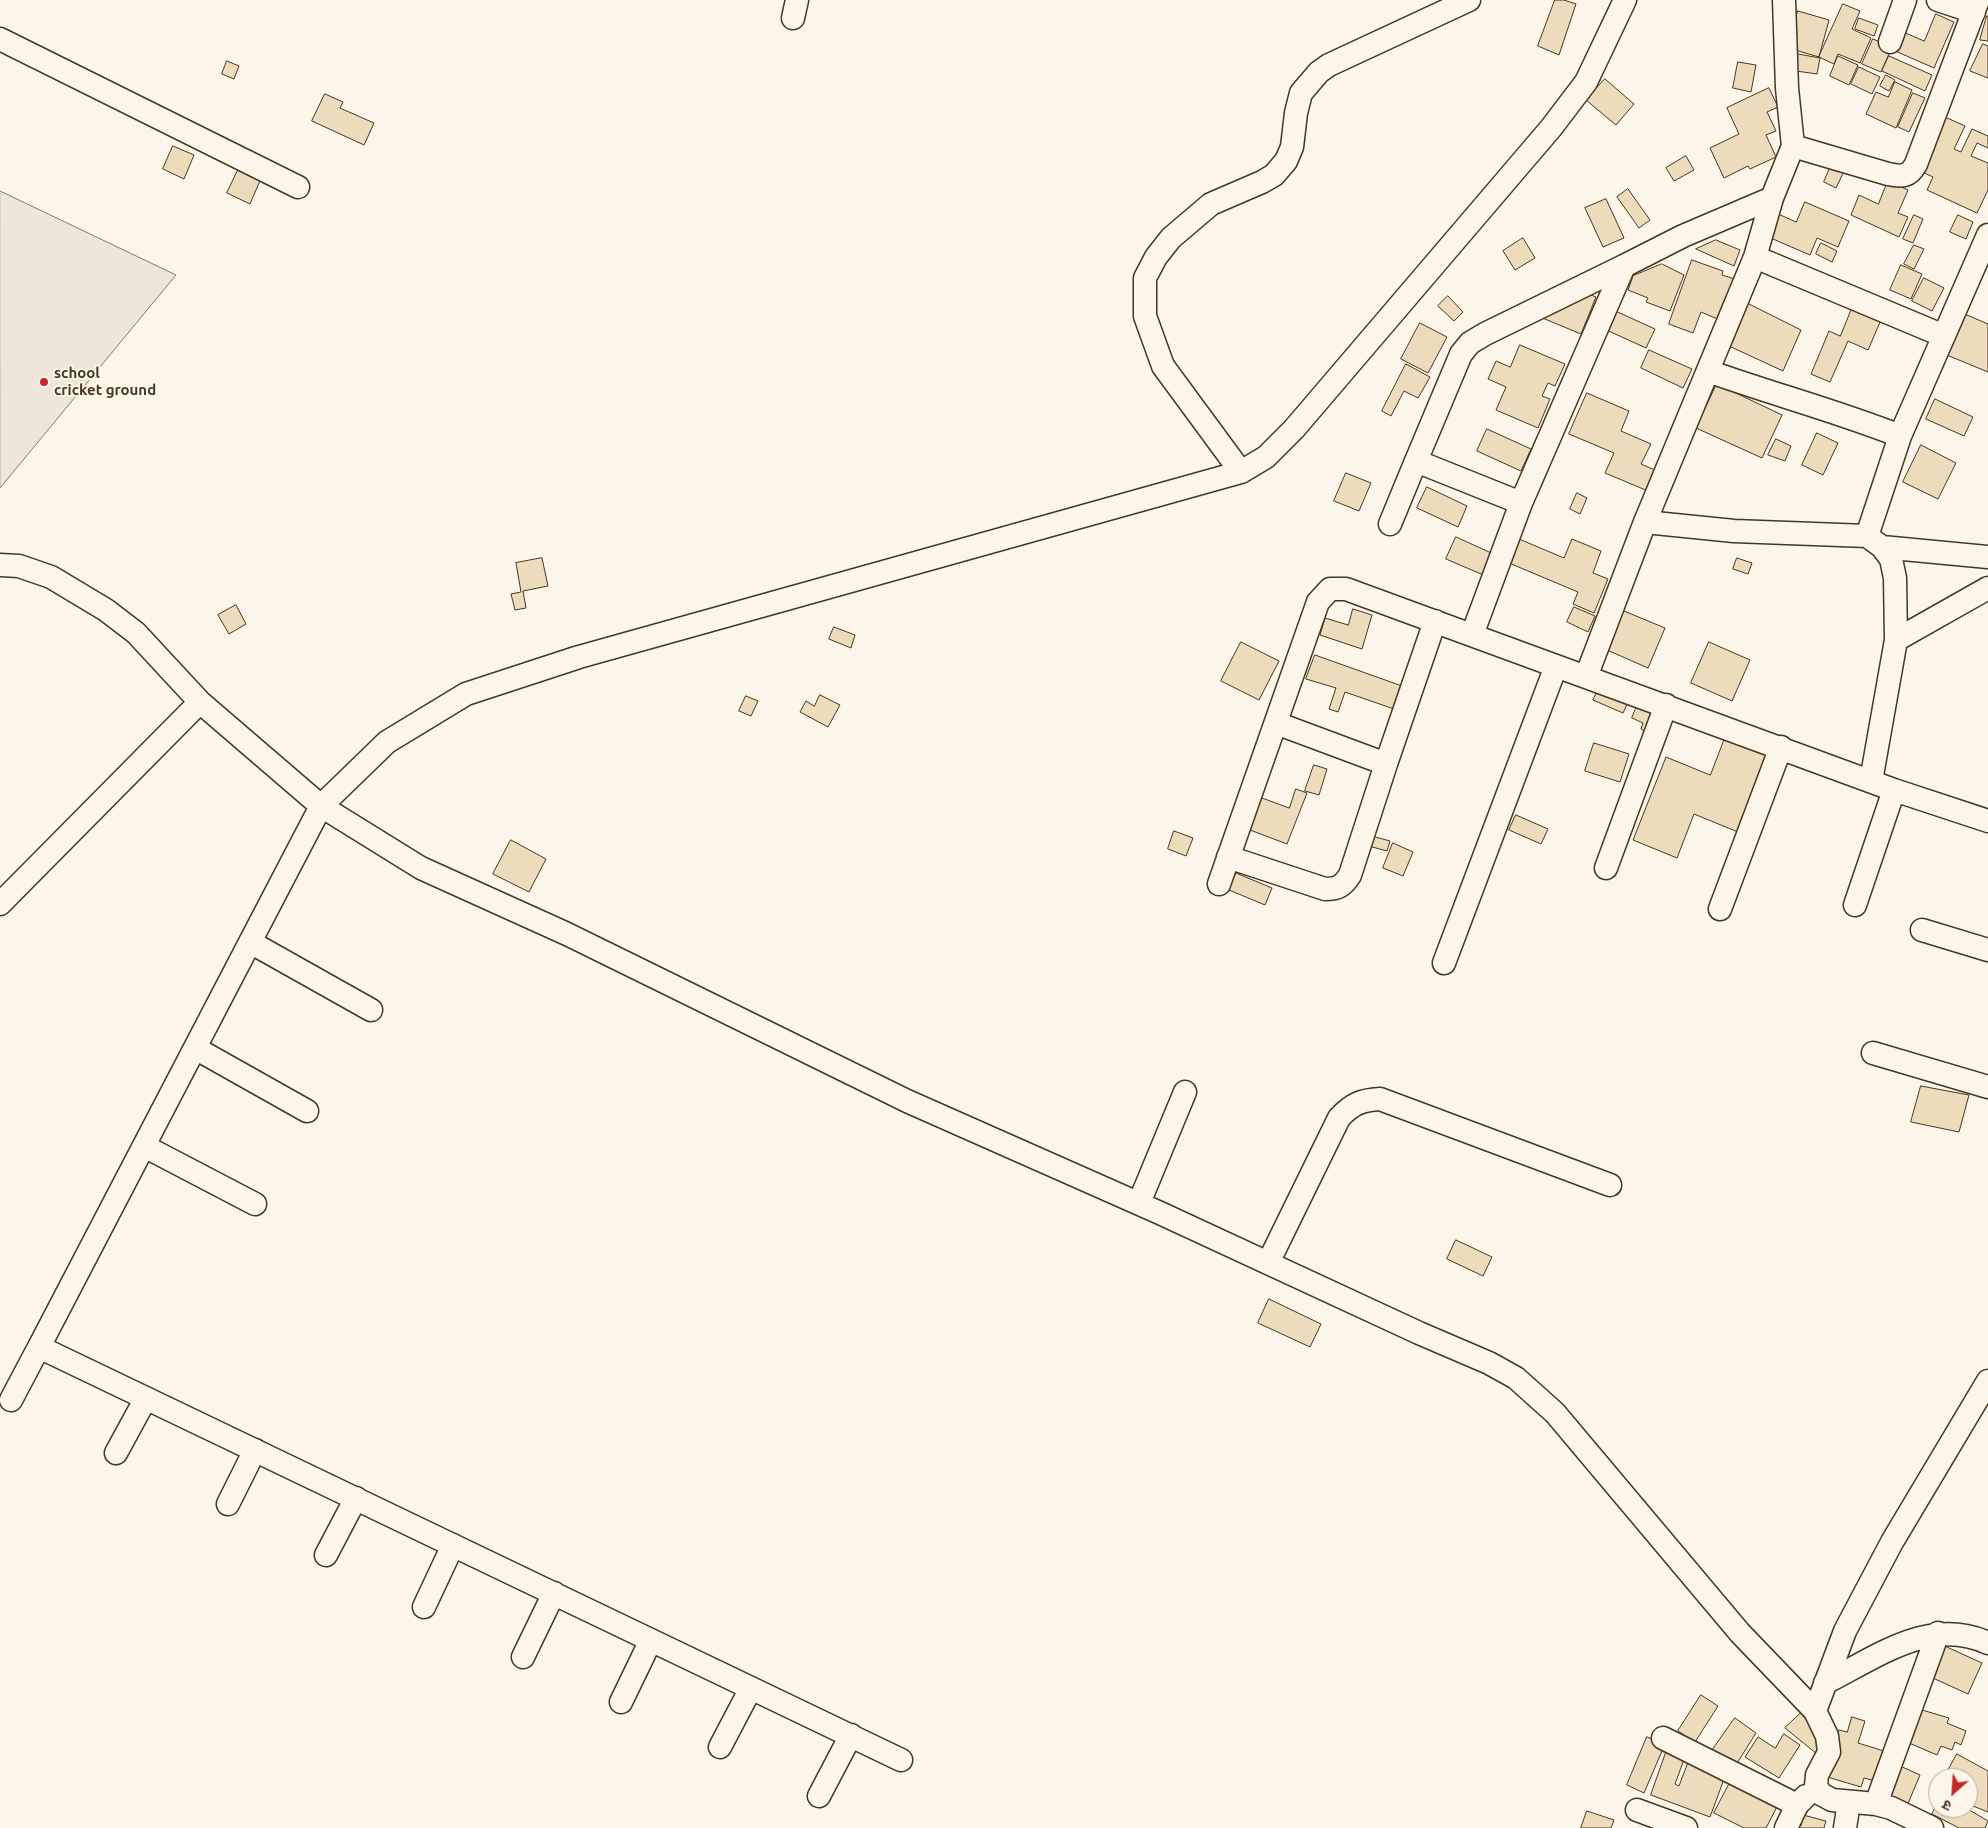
<!DOCTYPE html>
<meta charset="utf-8">
<style>
body{margin:0}
#map{position:relative;width:1988px;height:1828px;overflow:hidden;background:#fbf6e9;font-family:Ubuntu,"Noto Sans Devanagari",sans-serif}
canvas{display:block}
.north{position:absolute;left:1928px;top:1768px;width:50px;height:50px;box-sizing:border-box;background:#fbf6e9;border:1px solid #b4a999;border-radius:50%;rotate:206deg;font-size:14px;font-weight:700;line-height:20px;text-align:center;color:#4a3520}
.north::after{content:'';display:block;margin:auto;width:18px;height:22px;background:#c62828;clip-path:polygon(50% 0,100% 100%,50% 72%,0 100%)}
</style>
<div id="map">
<canvas width="1988" height="1828"></canvas>
<div class="north">उ</div>
</div>
<script>
const ctx = document.querySelector('canvas').getContext('2d');
ctx.lineJoin = 'round';
function fill(path, color) { ctx.fillStyle = color; ctx.fill(path, 'evenodd'); }
function strokePath(path, color, width, dash) { ctx.strokeStyle = color; ctx.lineWidth = width; ctx.lineCap = dash ? 'butt' : 'round'; ctx.setLineDash(dash || []); ctx.stroke(path); }
function label(font, color, halo, rows, align = 'center') {
  ctx.font = font + ' Ubuntu,sans-serif'; ctx.lineWidth = 4; ctx.setLineDash([]); ctx.textBaseline = 'middle'; ctx.strokeStyle = halo; ctx.fillStyle = color; for (const [text, x, y, turn = 0] of rows) {
    ctx.save(); ctx.translate(x, y); ctx.rotate((+turn || 0) * Math.PI / 180); ctx.textAlign = isNaN(turn) ? turn : align; if (halo) ctx.strokeText(text, 0, 0); ctx.fillText(text, 0, 0); ctx.restore();
  }
}
const green = new Path2D(`
 M0 191 176 275 0 488Z`);
const building = new Path2D(`
 M1555 0H1564L1576 4 1559 55 1538 46Z
 M1843 4 1860 11 1852 29 1871 38 1860 63 1838 54 1834 64 1819 57Z
 M1798 11 1829 20 1819 57 1788 48Z
 M1936 14 1954 22 1934 68 1893 50 1901 31 1924 41Z
 M1987 16H1988V41L1980 40Z
 M1859 18 1878 25 1874 36 1855 29Z
 M1873 39 1892 47 1881 72 1862 64Z
 M1983 44 1988 46V78L1970 71Z
 M1798 54 1820 58 1817 74 1796 71Z
 M1838 56 1858 65 1849 85 1830 76Z
 M1889 56 1932 75 1925 91 1882 71Z
 M227 61 239 66 234 79 222 74Z
 M1738 62 1756 65 1751 92 1733 88Z
 M1859 67 1880 77 1872 94 1851 84Z
 M1886 75 1895 80 1889 91 1880 86Z
 M1605 79 1634 104 1616 125 1586 100Z
 M1895 82 1912 90 1896 128 1866 114 1876 92 1888 97Z
 M1769 88 1778 107 1767 112 1776 131 1766 135 1776 157 1750 169 1748 166 1724 178 1710 148 1739 134 1727 108Z
 M1913 93 1925 98 1909 132 1898 127Z
 M325 94 343 102 340 108 374 123 364 145 312 121Z
 M1945 117 1965 126 1954 149 1961 152 1972 129 1988 136V148L1977 143 1971 156 1988 163V190L1977 213 1927 190 1933 177 1920 171Z
 M173 146 194 155 184 179 163 169Z
 M1686 156 1694 170 1674 181 1666 168Z
 M1833 161 1846 167 1836 188 1824 182Z
 M240 166 262 176 250 204 227 193Z
 M1888 181 1908 190 1898 213 1908 217 1899 237 1851 215 1859 195 1878 204Z
 M1628 189 1650 220 1639 228 1617 197Z
 M1606 199 1624 238 1603 247 1585 208Z
 M1805 202 1849 221 1838 247 1817 238 1810 255 1766 236 1776 213 1796 222Z
 M1914 215 1923 219 1913 243 1903 239Z
 M1958 215 1973 222 1966 239 1950 232Z
 M1523 238 1535 258 1515 270 1503 251Z
 M1716 240 1740 250 1734 266 1696 249Z
 M1821 243 1837 251 1832 262 1816 254Z
 M1914 245 1924 249 1914 269 1904 264Z
 M1692 260 1723 271 1722 275 1735 279 1720 320 1701 312 1693 333 1669 324Z
 M1662 264 1684 275 1670 311 1646 302 1648 298 1628 290 1633 276Z
 M1901 265 1922 274 1911 299 1890 290Z
 M1924 278 1944 288 1932 311 1912 301Z
 M1584 292 1596 297 1581 334 1540 317Z
 M1448 296 1463 312 1454 321 1438 306Z
 M1743 301 1801 330 1783 371 1729 346Z
 M1855 301 1884 313 1868 350 1848 341 1830 382 1811 374 1829 331 1840 336Z
 M1611 309 1655 329 1646 348 1602 328Z
 M1960 312 1988 324V372L1942 353Z
 M1420 323 1447 337 1428 373 1401 359Z
 M1520 345 1565 364 1555 386 1548 383 1542 396 1550 399 1538 428 1496 410 1506 387 1488 379 1496 361 1510 367Z
 M1649 350 1692 369 1683 388 1641 368Z
 M1406 364 1430 377 1418 398 1404 391 1391 416 1382 411Z
 M1717 384 1782 415 1762 458 1696 428Z
 M1587 393 1629 411 1621 431 1651 444 1641 464 1657 471 1648 491 1605 473 1614 453 1569 434Z
 M1935 399 1973 417 1964 436 1926 419Z
 M1487 429 1531 449 1521 471 1477 451Z
 M1817 433 1838 443 1823 475 1802 465Z
 M1776 439 1791 446 1785 461 1768 455Z
 M1921 445 1956 463 1938 499 1903 482Z
 M1346 473 1371 483 1359 511 1334 501Z
 M1427 487 1467 506 1458 527 1417 508Z
 M1577 493 1587 498 1580 514 1570 509Z
 M1456 537 1498 556 1488 577 1446 559Z
 M1519 539 1564 558 1572 539 1601 551 1593 573 1608 579 1594 613 1573 604 1578 592 1509 563Z
 M542 558 548 586 523 591 526 608 515 610 511 594 521 592 516 563Z
 M1737 558 1752 563 1748 574 1733 569Z
 M236 605 246 624 229 634 218 615Z
 M1574 607 1595 616 1588 632 1567 622Z
 M1353 609 1372 615 1362 649 1320 635 1325 618 1348 625Z
 M1624 611 1665 628 1648 668 1607 650Z
 M834 627 855 635 851 648 829 639Z
 M1241 642 1279 661 1259 700 1221 681Z
 M1709 642 1750 660 1732 701 1691 683Z
 M1315 655 1402 686 1394 709 1345 692 1338 712 1329 709 1336 688 1306 679Z
 M1599 689 1628 702 1623 713 1593 700Z
 M820 695 840 705 828 727 800 712 806 701 814 706Z
 M746 696 758 701 751 716 739 711Z
 M1637 706 1655 715 1647 732 1641 729 1643 723 1632 718Z
 M1725 738 1769 756 1738 832 1694 814 1677 858 1633 840 1666 757 1710 775Z
 M1594 743 1629 754 1620 782 1585 771Z
 M1314 765 1327 769 1319 795 1305 791Z
 M1296 789 1307 793 1287 844 1242 827 1254 795 1289 808Z
 M1516 815 1548 829 1541 844 1509 830Z
 M1174 831 1193 838 1186 856 1168 849Z
 M1368 835 1390 841 1387 851 1365 845Z
 M511 840 546 859 529 892 493 874Z
 M1393 843 1413 852 1403 876 1383 868Z
 M1236 873 1272 888 1265 905 1229 890Z
 M1921 1086 1969 1095 1959 1132 1911 1122Z
 M1456 1240 1492 1257 1483 1276 1447 1259Z
 M1269 1299 1321 1324 1310 1347 1258 1323Z
 M1938 1643 1982 1663 1968 1694 1924 1674Z
 M1701 1695 1718 1706 1695 1742 1678 1731Z
 M1922 1710 1949 1718 1947 1723 1966 1731 1961 1745 1955 1742 1952 1750 1941 1746 1937 1755 1909 1743Z
 M1801 1713 1825 1743 1817 1754 1785 1728Z
 M1852 1717 1865 1721 1858 1743 1884 1751 1875 1781 1864 1778 1861 1787 1824 1776 1839 1730 1847 1732Z
 M1735 1718 1756 1733 1734 1768 1711 1752Z
 M1784 1734 1800 1745 1779 1778 1745 1757 1758 1737 1775 1748Z
 M1647 1737 1665 1744 1644 1793 1627 1785Z
 M1668 1747 1686 1754 1675 1784 1679 1786 1690 1757 1727 1771 1710 1817 1651 1795Z
 M1957 1754 1988 1771V1812L1968 1804V1778H1944Z
 M1900 1766 1920 1775 1907 1806 1886 1797Z
 M1734 1775 1780 1801 1766 1828H1744L1714 1813Z
 M1938 1803V1808H1966L1988 1821 1985 1828H1959L1932 1814Z
 M1587 1811 1614 1820 1611 1828H1581Z
 M1803 1815 1826 1821 1824 1828H1796L1797 1824 1801 1825Z`);
const minor = new Path2D(`
 M1938 0 1974 12
 M793 18 797 0
 M0 39 298 187
 M1890 42 1905 0
 M1793 146 1888 174C1902 177 1909 177 1916 164L1978 0
 M1755 257 1944 336
 M1708 371C1772 394 1837 411 1900 436
 M1241 472 1163 366 1145 316V278L1156 257 1171 238 1211 204 1262 182 1274 175 1286 161 1292 147 1296 113 1301 93 1319 72 1329 65 1469 0
 M1521 503 1416 461 1461 354 1470 343 1485 334 1624 266
 M1645 522 1734 531 1867 536 1900 436 1988 235
 M1390 524 1416 461
 M1867 536 1882 547 1891 559 1895 578 1896 640 1871 781
 M1882 547 1988 557
 M0 565 19 566 51 577 106 610 136 633 200 702 321 806 421 868 567 934 907 1101 1160 1213 1419 1333 1489 1363 1516 1378 1555 1413 1740 1633 1815 1711 1827 1736 1829 1752 1817 1775 1816 1786 1821 1794 1832 1800 1876 1804 1891 1808 1932 1828
 M1472 635 1521 503 1624 266 1683 236 1772 198 1793 146 1787 88 1784 0
 M1896 640 1988 588
 M1586 677 1645 522 1755 257 1772 198
 M1276 723 1386 764 1435 621
 M1228 857 1325 889C1338 889 1343 886 1350 875L1386 764
 M1606 868 1666 705
 M1219 884 1318 602 1330 589H1346L1894 790 1988 821
 M0 904 200 702
 M1855 905 1894 790
 M1720 909 1781 747
 M1922 930 1988 950
 M250 942 371 1010
 M1444 963 1556 666
 M195 1048 307 1111
 M1873 1053 1988 1087
 M144 1146 255 1204
 M1139 1203 1185 1092
 M1268 1263 1339 1118C1352 1104 1361 1100 1380 1099L1610 1185
 M11 1400 39 1347
 M116 1453 146 1398
 M228 1504 255 1450
 M326 1555 356 1498
 M424 1607 453 1545
 M523 1657 554 1593
 M1825 1683C1877 1657 1930 1616 1988 1643
 M621 1702 651 1640
 M1815 1711 1845 1631 1892 1542 1988 1381
 M1663 1738 1797 1805
 M720 1747 751 1688
 M901 1760 39 1347 321 806 387 742 466 694 579 657 1241 472 1266 457 1294 429 1551 128 1586 82 1625 0
 M819 1796 851 1735
 M1876 1804 1938 1633
 M1637 1810 1686 1828
 M1786 1828 1797 1805 1806 1796
 M1845 1828 1849 1802`);
const markers = [
 [44,382,5,"#c62828"]
];
const poiNames = [
 ["school",54,373],
 ["cricket ground",54,390]
];
fill(green, '#ede6d9');
strokePath(green, '#887966', 1);
fill(building, '#ecdcbc');
strokePath(building, '#4a3520', 1);
strokePath(minor, '#4a3520', 25);
strokePath(minor, '#fbf6e9', 22);
for (const [x, y, r, color] of markers) { const dot = new Path2D(); dot.arc(x, y, r, 0, 2 * Math.PI); ctx.fillStyle = color; ctx.fill(dot); strokePath(dot, '#fbf6e9', 2); }
label('bold 15px', '#4a3520', '#fbf6e9', poiNames, 'left');
</script>
